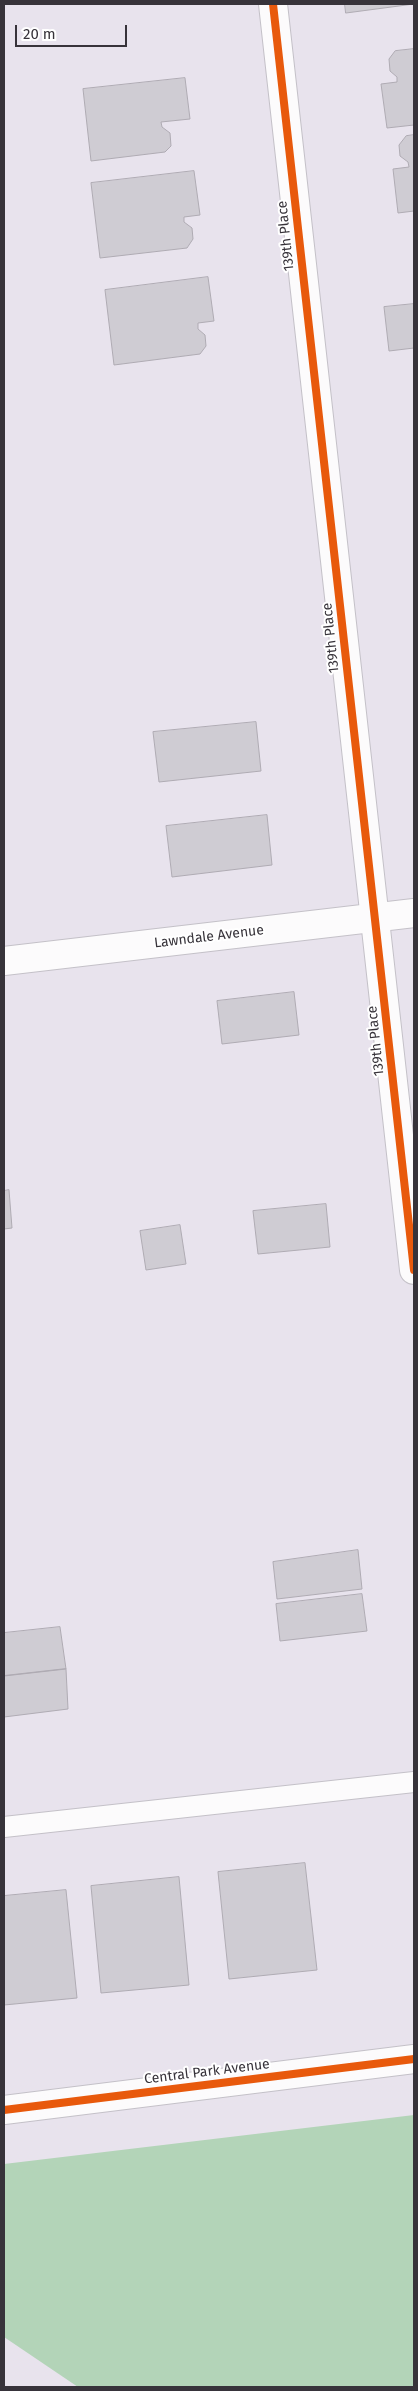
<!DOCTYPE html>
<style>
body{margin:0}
#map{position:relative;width:418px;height:2391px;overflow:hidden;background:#e8e3ed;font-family:"Fira Sans",sans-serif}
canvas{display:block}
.frame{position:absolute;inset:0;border:5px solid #37333a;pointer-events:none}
.scale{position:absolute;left:15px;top:25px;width:112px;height:22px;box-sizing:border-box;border:2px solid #37333a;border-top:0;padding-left:6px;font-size:15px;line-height:18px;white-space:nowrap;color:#37333a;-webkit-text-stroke:4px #fff;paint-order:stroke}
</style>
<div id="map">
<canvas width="418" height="2391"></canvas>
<div class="frame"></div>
<div class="scale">20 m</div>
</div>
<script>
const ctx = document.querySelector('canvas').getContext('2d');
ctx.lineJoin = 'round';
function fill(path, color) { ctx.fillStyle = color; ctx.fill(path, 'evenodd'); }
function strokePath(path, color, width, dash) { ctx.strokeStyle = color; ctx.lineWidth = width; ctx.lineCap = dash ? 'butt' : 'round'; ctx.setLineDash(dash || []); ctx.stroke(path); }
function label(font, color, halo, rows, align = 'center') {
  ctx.font = font + ' "Fira Sans",sans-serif'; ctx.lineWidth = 4; ctx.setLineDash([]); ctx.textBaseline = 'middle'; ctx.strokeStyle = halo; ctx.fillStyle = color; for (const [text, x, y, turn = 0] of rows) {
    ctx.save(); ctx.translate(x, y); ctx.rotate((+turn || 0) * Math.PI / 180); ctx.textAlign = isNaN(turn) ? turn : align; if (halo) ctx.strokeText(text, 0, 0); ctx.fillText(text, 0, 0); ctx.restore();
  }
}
const green = new Path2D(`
 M414 2115V2387H78L4 2337V2164Z`);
const building = new Path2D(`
 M345 4H414L346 13Z
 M414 49V125L387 128 381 84 397 82V77L390 71 389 59 395 51Z
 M185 78 190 119 161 122 162 127 170 133 171 146 165 152 91 161 83 89Z
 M414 135V211L398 213 393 169 409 167 408 162 400 156 399 145 406 136Z
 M194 171 200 215 184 217V222L192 228 193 239 187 248 100 258 91 183Z
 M208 277 214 321 198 323V329L205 335 206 346 200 354 114 365 105 290Z
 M414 304V348L389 351 384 307Z
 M256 722 261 771 159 782 153 732Z
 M267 815 272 865 172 877 166 826Z
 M294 992 299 1035 222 1044 217 1001Z
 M9 1190 12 1228 4 1229V1191Z
 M326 1204 330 1247 258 1254 253 1211Z
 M180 1225 186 1264 146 1270 140 1231Z
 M358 1550 362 1589 277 1599 273 1562Z
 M362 1594 367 1631 280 1641 276 1604Z
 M60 1627 66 1669 4 1676V1633Z
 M66 1669 68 1709 4 1717V1676Z
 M305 1863 317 1970 229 1979 218 1872Z
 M179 1877 189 1985 101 1993 91 1886Z
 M66 1890 77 1998 4 2005V1896Z`);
const service = new Path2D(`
 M4 1827 414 1782`);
const minor = new Path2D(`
 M273 4 414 1270
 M4 961 414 913
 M4 2110 414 2059`);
const cycleway = new Path2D(`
 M273 4 414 1270
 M4 2110 414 2059`);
const streetNames = [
 ["139th Place",286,236,-96],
 ["139th Place",331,638,-96],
 ["Lawndale Avenue",209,937,-7],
 ["139th Place",376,1041,-96],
 ["Central Park Avenue",207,2072,-7]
];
fill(green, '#b3d4b8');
fill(building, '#cfccd3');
strokePath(building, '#afabb3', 1);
strokePath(service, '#c4c1c8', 22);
strokePath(minor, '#c4c1c8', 30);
strokePath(service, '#fcfbfc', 20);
strokePath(minor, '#fcfbfc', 28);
strokePath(cycleway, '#e8590c', 8);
label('14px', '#37333a', '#fff', streetNames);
</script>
